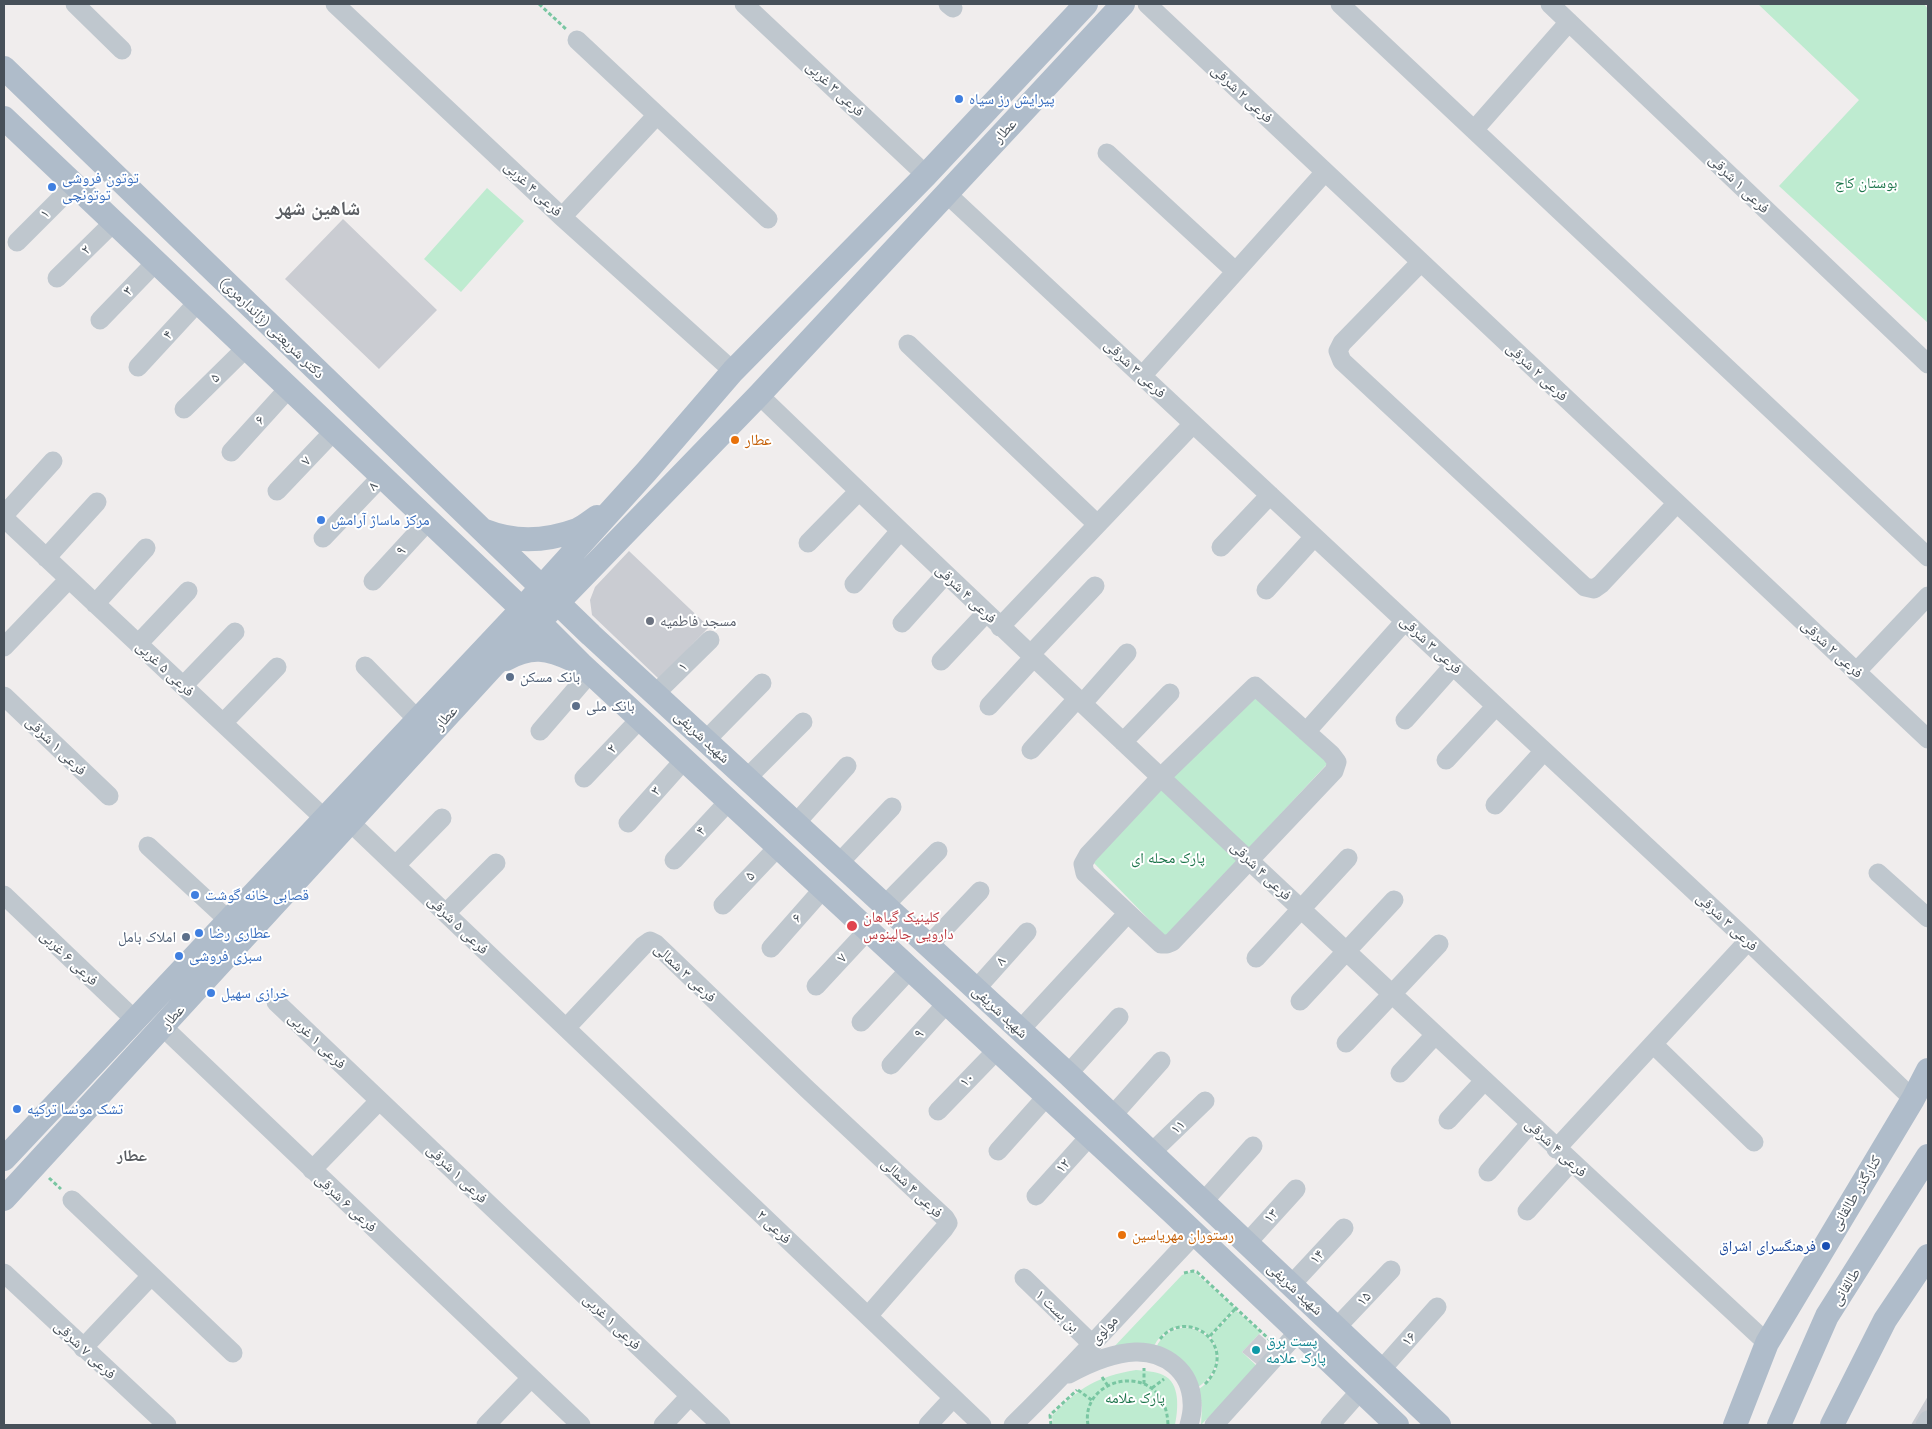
<!DOCTYPE html>
<meta charset="utf-8">
<style>
body{margin:0}
#map{position:relative;width:1932px;height:1429px;overflow:hidden;background:#f0eded;font-family:Quicksand,sans-serif}
canvas{display:block}
.frame{position:absolute;inset:0;border:5px solid #475059;pointer-events:none}
</style>
<div id="map">
<canvas width="1932" height="1429"></canvas>
<div class="frame"></div>
</div>
<script>
const ctx = document.querySelector('canvas').getContext('2d');
ctx.lineJoin = 'round';
function fill(path, color) { ctx.fillStyle = color; ctx.fill(path, 'evenodd'); }
function strokePath(path, color, width, dash) { ctx.strokeStyle = color; ctx.lineWidth = width; ctx.lineCap = dash ? 'butt' : 'round'; ctx.setLineDash(dash || []); ctx.stroke(path); }
function label(font, color, halo, rows, align = 'center') {
  ctx.font = font + ' Quicksand,"Noto Naskh Arabic",sans-serif'; ctx.lineWidth = 4; ctx.setLineDash([]); ctx.textBaseline = 'middle'; ctx.strokeStyle = halo; ctx.fillStyle = color; for (const [text, x, y, turn = 0] of rows) {
    ctx.save(); ctx.translate(x, y); ctx.rotate((+turn || 0) * Math.PI / 180); ctx.textAlign = isNaN(turn) ? turn : align; if (halo) ctx.strokeText(text, 0, 0); ctx.fillText(text, 0, 0); ctx.restore();
  }
}
const green = new Path2D(`
 M1758 4H1924L1928 9V323L1779 186 1859 100Z
 M487 188 524 221 461 292 424 259Z
 M1255 695 1328 763 1166 937 1091 860Z
 M1193 1271 1235 1308 1210 1336C1191 1321 1165 1323 1154 1346L1111 1350 1182 1275Z
 M1235 1310 1261 1332 1242 1352 1258 1367 1201 1425 1202 1407 1199 1389C1219 1375 1223 1357 1211 1337Z
 M1185 1327C1223 1333 1227 1368 1197 1388L1156 1348C1161 1335 1172 1330 1185 1327Z
 M1136 1370C1144 1371 1156 1371 1163 1375 1181 1383 1178 1410 1175 1425H1053L1052 1416C1080 1387 1096 1377 1136 1370Z`);
const building = new Path2D(`
 M343 219 437 310 379 369 285 279Z
 M629 551 709 627 659 679 592 615 590 600 595 587Z
 M1259 1334 1266 1340V1349L1270 1352 1259 1366 1242 1352Z
 M1928 1396V1425H1911Z`);
const path = new Path2D(`
 M539 4 566 29
 M49 1178 61 1189
 M1184 1273 1193 1271 1197 1272 1270 1340
 M1210 1336 1236 1308
 M1160 1339C1188 1305 1241 1347 1205 1384
 M1102 1377 1108 1386
 M1144 1384V1368
 M1152 1388 1164 1379
 M1078 1390 1093 1401
 M1051 1425 1050 1415 1077 1390
 M1088 1425C1079 1375 1166 1358 1168 1425`);
const minor = new Path2D(`
 M75 4 122 50
 M335 4 562 217 733 371
 M744 4 926 175
 M948 4 953 8
 M1147 4 1928 739
 M1340 4 1928 557
 M1550 4 1928 364
 M577 40 768 219
 M1474 130 1569 22
 M1107 153 1235 271
 M947 194 1748 941 1913 1099
 M562 217 657 115
 M17 242 74 185
 M1421 262 1342 343 1338 351 1342 361 1585 587 1594 589 1601 584 1677 503
 M57 278 114 222
 M100 320 156 262
 M908 344 1097 524
 M138 367 198 302
 M1142 376 1325 172
 M759 395C1091 715 1429 1029 1767 1343
 M184 409 246 348
 M231 452 289 388
 M277 491 334 431
 M4 515 53 461
 M4 518 325 819
 M323 538 382 476
 M808 543 859 491
 M1221 547 1270 495
 M46 558 97 502
 M373 581 429 520
 M854 584 900 531
 M1266 590 1314 537
 M95 604 146 548
 M902 623 945 575
 M1000 627 1193 424
 M138 644 188 591
 M4 647 69 579
 M1030 655 1095 586
 M941 661 986 613
 M365 666 418 720
 M1856 672 1928 596
 M183 686 235 632
 M1255 686 1331 754 1337 762 1334 771 1172 942 1167 944H1161L1085 873 1083 864 1088 855 1161 777Z
 M655 694 710 640
 M4 696 109 796
 M1082 704 1127 653
 M989 706 1033 658
 M1405 720 1453 666
 M223 723 277 667
 M540 731 590 673
 M1306 732 1405 621
 M706 740 762 683
 M1123 742 1170 693
 M1031 750 1077 699
 M1446 760 1496 706
 M584 778 640 719
 M747 778 803 722
 M1495 805 1544 751
 M351 823 982 1425
 M628 823 684 760
 M796 823 847 766
 M148 846 239 930
 M674 860 729 801
 M839 863 892 807
 M396 865 442 818
 M1878 873 1928 918
 M4 895 135 1020
 M723 905 778 847
 M885 905 938 851
 M446 913 496 863
 M928 946 980 891
 M771 948 823 889
 M1256 958 1348 858
 M816 986 868 930
 M976 989 1027 932
 M1300 1001 1394 900
 M276 1002 721 1425
 M861 1022 910 969
 M163 1027 581 1425
 M566 1028 643 946 650 941 656 944 807 1089 945 1218 948 1223 944 1229 868 1316
 M1020 1030 1128 913
 M1346 1043 1439 944
 M1653 1044 1754 1142
 M891 1065 947 1003
 M1400 1073 1434 1036
 M1068 1074 1119 1017
 M938 1111 997 1050
 M1112 1116 1161 1061
 M1448 1120 1484 1081
 M1556 1149 1748 941
 M998 1151 1047 1096
 M1151 1153 1205 1101
 M312 1170 379 1101
 M1488 1172 1530 1124
 M1036 1196 1090 1136
 M72 1200 233 1353
 M1204 1201 1253 1146
 M1527 1211 1571 1162
 M1247 1243 1296 1189
 M4 1273 167 1425
 M1024 1278 1091 1343
 M1291 1285 1344 1228
 M1336 1328 1391 1270
 M83 1348 151 1276
 M1381 1370 1437 1307
 M1069 1374C1089 1363 1112 1353 1135 1352 1165 1351 1191 1371 1192 1402 1193 1410 1191 1418 1189 1425
 M486 1425 531 1378
 M663 1425 690 1396
 M928 1425 953 1398
 M1013 1425C1076 1364 1134 1298 1195 1234
 M1214 1425 1298 1332
 M1330 1425 1360 1391
 M1925 1425 1928 1420`);
const major = new Path2D(`
 M4 68 591 635 1068 1074 1439 1425
 M4 118 522 609 539 622 581 664 1172 1212 1397 1425
 M485 531C515 543 547 541 577 530 584 527 591 521 597 517
 M506 659C531 645 548 648 573 660
 M4 1159 522 609 646 472 733 371 926 175 1086 4
 M4 1199 495 664 539 622 759 395 1123 4
 M1735 1425 1767 1343 1913 1099 1928 1070
 M1779 1425 1827 1316 1928 1156
 M1832 1425 1885 1320 1928 1256`);
const markers = [
 [959,99,5,"#3f7fe0"],
 [52,187,5,"#3f7fe0"],
 [735,440,5,"#e8710a"],
 [321,520,5,"#3f7fe0"],
 [650,621,5,"#6b7280"],
 [510,677,5,"#5c6f8a"],
 [576,706,5,"#5c6f8a"],
 [195,895,5,"#3f7fe0"],
 [852,926,6,"#e0444e"],
 [199,933,5,"#3f7fe0"],
 [186,937,5,"#5c6f8a"],
 [179,956,5,"#3f7fe0"],
 [211,993,5,"#3f7fe0"],
 [17,1109,5,"#3f7fe0"],
 [1122,1235,5,"#e8710a"],
 [1826,1246,5,"#1a4fb4"],
 [1256,1350,5,"#0f9aa8"]
];
const streetNames = [
 ["فرعی ۳ غربی",835,89,43],
 ["فرعی ۲ شرقی",1242,94,43],
 ["عطار",1005,131,-47],
 ["فرعی ۱ شرقی",1739,184,44],
 ["فرعی ۴ غربی",533,189,43],
 ["۱",45,214,-45],
 ["۲",86,250,-45],
 ["۳",128,291,-46],
 ["دکتر شریعتی (ژاندارمری)",272,328,44],
 ["۴",168,335,-47],
 ["فرعی ۳ شرقی",1135,369,43],
 ["فرعی ۲ شرقی",1537,372,43],
 ["۵",215,378,-45],
 ["۶",260,420,-48],
 ["۷",306,461,-46],
 ["۸",373,486,-47],
 ["۹",401,551,-47],
 ["فرعی ۴ شرقی",966,594,44],
 ["فرعی ۳ شرقی",1431,645,43],
 ["فرعی ۲ شرقی",1832,649,43],
 ["۱",683,667,-45],
 ["فرعی ۵ غربی",165,669,43],
 ["عطار",446,718,-48],
 ["شهید شریفی",702,737,43],
 ["فرعی ۱ شرقی",56,746,44],
 ["۲",612,749,-47],
 ["۳",656,791,-48],
 ["۴",701,831,-47],
 ["فرعی ۴ شرقی",1261,871,44],
 ["۵",750,876,-47],
 ["۶",797,918,-48],
 ["فرعی ۳ شرقی",1727,922,43],
 ["فرعی ۵ شرقی",458,925,44],
 ["فرعی ۶ غربی",69,958,43],
 ["۷",842,958,-47],
 ["۸",1001,961,-48],
 ["فرعی ۳ شمالی",685,973,43],
 ["شهید شریفی",1000,1012,43],
 ["عطار",173,1017,-48],
 ["۹",919,1034,-47],
 ["فرعی ۱ غربی",317,1041,44],
 ["۱۰",967,1080,-46],
 ["۱۱",1178,1127,-44],
 ["فرعی ۴ شرقی",1556,1148,43],
 ["۱۲",1063,1166,-48],
 ["فرعی ۱ شرقی",457,1174,44],
 ["فرعی ۴ شمالی",912,1188,44],
 ["کنارگذر طالقانی",1856,1193,-59],
 ["فرعی ۶ شرقی",346,1203,43],
 ["۱۳",1271,1216,-47],
 ["فرعی ۲",774,1227,44],
 ["۱۴",1317,1257,-47],
 ["طالقانی",1846,1287,-57],
 ["شهید شریفی",1295,1289,43],
 ["۱۵",1364,1299,-47],
 ["بن بست ۱",1057,1311,44],
 ["فرعی ۱ غربی",612,1322,44],
 ["مولوی",1104,1330,-47],
 ["۱۶",1409,1339,-48],
 ["فرعی ۷ شرقی",85,1350,43]
];
const shopNames = [
 ["پیرایش رز سیاه",969,99],
 ["توتون فروشی",62,178],
 ["توتونچی",62,195],
 ["مرکز ماساژ آرامش",331,520],
 ["قصابی خانه گوشت",205,895],
 ["عطاری رضا",209,933],
 ["سبزی فروشی",189,956],
 ["خرازی سهیل",221,993],
 ["تشک مونسا ترکیه",27,1109]
];
const parkNames = [
 ["بوستان کاج",1866,183],
 ["پارک محله ای",1168,858],
 ["پارک علامه",1135,1398]
];
const foodNames = [
 ["عطار",745,440],
 ["رستوران مهریاسین",1132,1235]
];
const worshipNames = [
 ["مسجد فاطمیه",660,621]
];
const serviceNames = [
 ["بانک مسکن",520,677],
 ["بانک ملی",586,706],
 ["املاک بامل",176,937,"right"]
];
const healthNames = [
 ["کلینیک گیاهان",863,917],
 ["دارویی جالینوس",863,934]
];
const transitNames = [
 ["فرهنگسرای اشراق",1816,1246]
];
const cultureNames = [
 ["پست برق",1266,1341],
 ["پارک علامه",1266,1358]
];
const neighbourhoodNames = [
 ["عطار",132,1156]
];
const districtNames = [
 ["شاهین شهر",318,209]
];
fill(green, '#beebd0');
fill(building, '#caccd2');
strokePath(path, '#79c6a2', 3, [4, 2.5]);
strokePath(minor, '#bfc7ce', 19);
strokePath(major, '#afbcca', 24);
for (const [x, y, r, color] of markers) { const dot = new Path2D(); dot.arc(x, y, r, 0, 2 * Math.PI); ctx.fillStyle = color; ctx.fill(dot); strokePath(dot, '#fff', 2); }
label('15px', '#475059', '#fff', streetNames);
label('15px', '#366cbe', '#fff', shopNames, 'left');
label('15px', '#1d754b', '#fff', parkNames);
label('15px', '#c56008', '#fff', foodNames, 'left');
label('15px', '#5b616d', '#fff', worshipNames, 'left');
label('15px', '#4e5e75', '#fff', serviceNames, 'left');
label('15px', '#be3a42', '#fff', healthNames, 'left');
label('15px', '#164399', '#fff', transitNames, 'right');
label('15px', '#0d838f', '#fff', cultureNames, 'left');
label('bold 16px', '#5a5d62', '#fff', neighbourhoodNames);
label('bold 20px', '#5a5d62', '#fff', districtNames);
</script>
